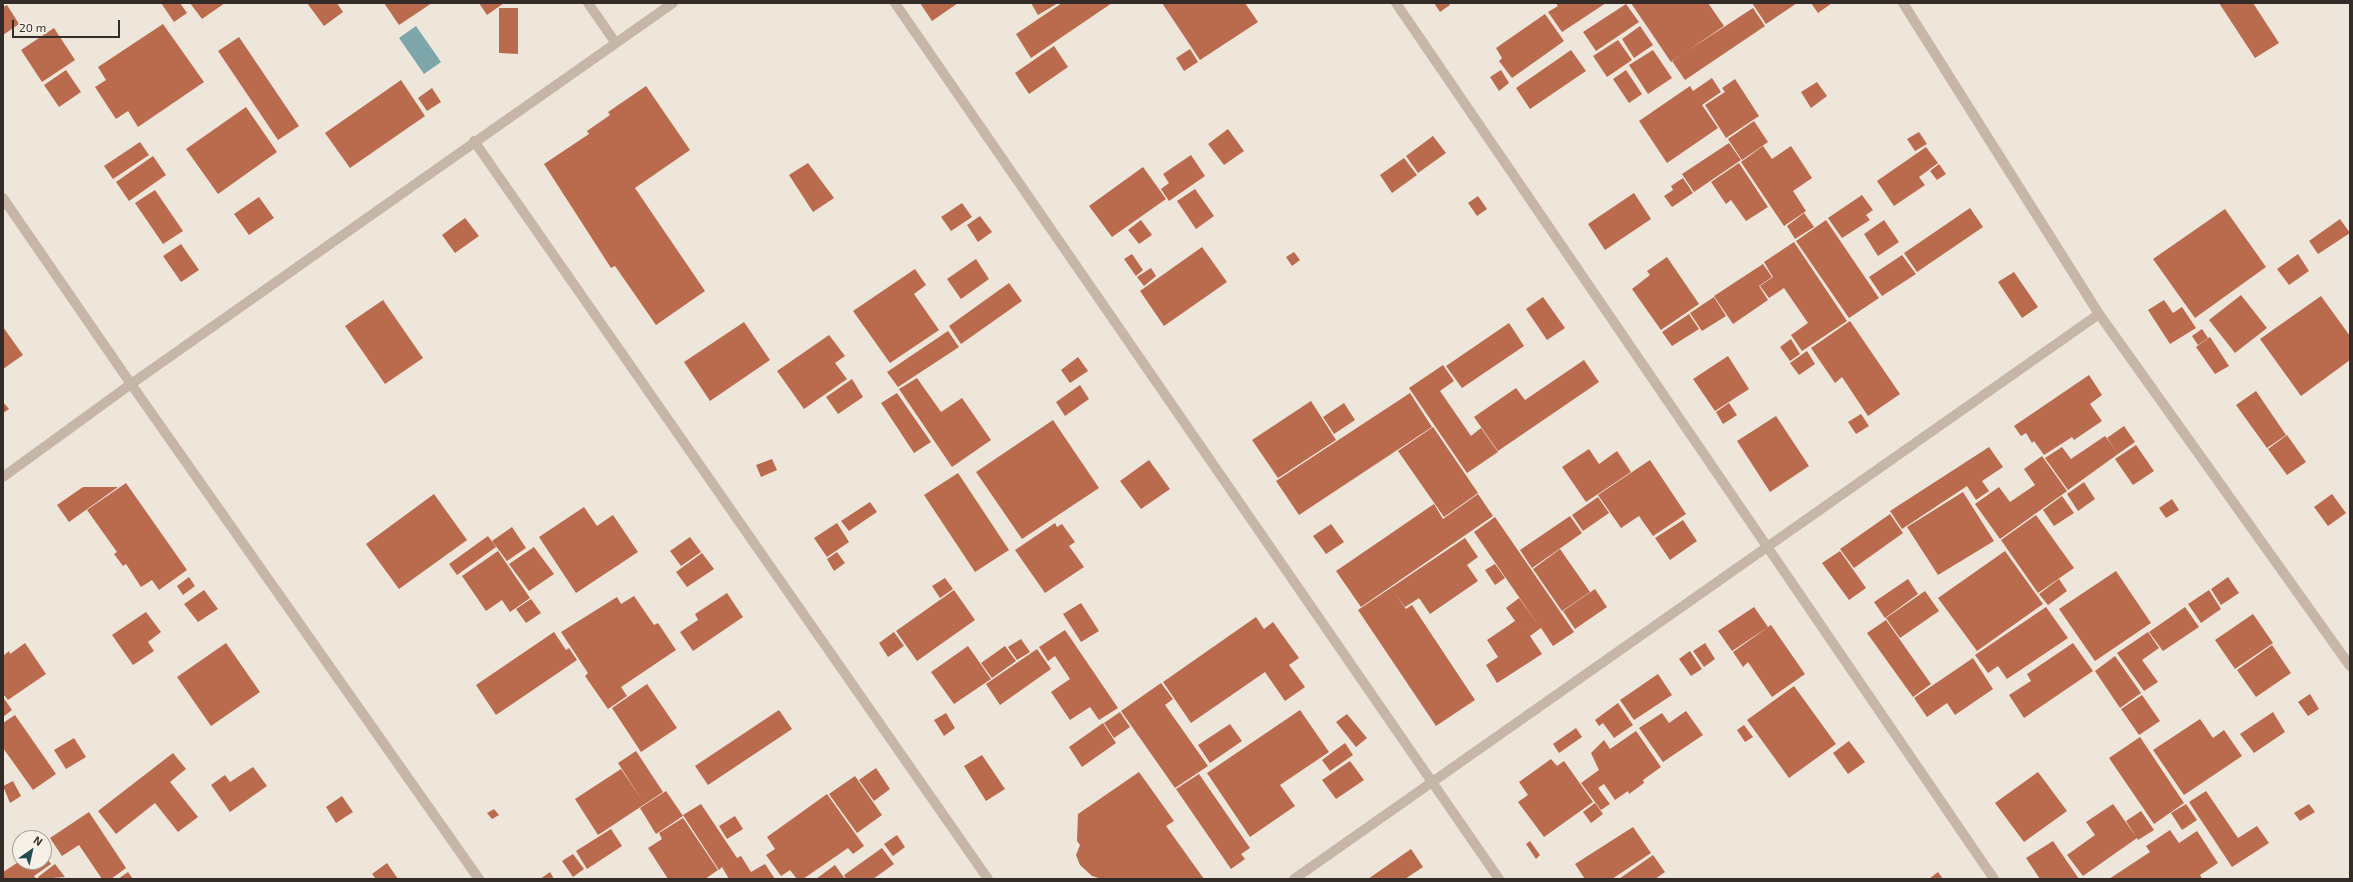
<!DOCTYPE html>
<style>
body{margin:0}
#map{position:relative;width:2353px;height:882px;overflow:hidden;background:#efe6db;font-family:"Exo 2",sans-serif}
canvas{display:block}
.frame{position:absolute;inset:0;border:4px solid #332b27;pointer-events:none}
.north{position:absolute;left:12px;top:830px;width:40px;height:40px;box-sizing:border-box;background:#f7f0e6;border:1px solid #a9a19a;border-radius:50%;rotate:34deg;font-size:11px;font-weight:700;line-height:16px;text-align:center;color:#332b27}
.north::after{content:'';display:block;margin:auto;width:14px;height:18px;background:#214c51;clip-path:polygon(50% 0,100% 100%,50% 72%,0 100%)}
.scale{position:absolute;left:12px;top:20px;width:108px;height:18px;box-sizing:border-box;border:2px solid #332b27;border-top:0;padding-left:5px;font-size:12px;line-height:14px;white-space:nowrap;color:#332b27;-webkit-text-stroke:3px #f7f0e6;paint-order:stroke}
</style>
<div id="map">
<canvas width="2353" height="882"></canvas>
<div class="frame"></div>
<div class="north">N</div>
<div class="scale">20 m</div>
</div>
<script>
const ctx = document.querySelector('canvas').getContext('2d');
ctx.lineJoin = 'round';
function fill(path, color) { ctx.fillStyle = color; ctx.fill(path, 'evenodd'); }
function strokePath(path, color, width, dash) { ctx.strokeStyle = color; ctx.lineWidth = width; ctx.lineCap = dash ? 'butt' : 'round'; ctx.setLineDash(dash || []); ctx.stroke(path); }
const water = new Path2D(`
 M416 26 441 62 424 74 399 38Z`);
const building = new Path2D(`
 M161 3H180L187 13 174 22Z
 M190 3H225L202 19Z
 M307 3H337L343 12 324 26Z
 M384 3H432L399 25Z
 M479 3H504L487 15Z
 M920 3H958L932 21Z
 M1031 3H1058L1038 15Z
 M1062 3H1112L1031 58 1016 34Z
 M1162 3H1245L1258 22 1200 60Z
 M1434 3H1449L1450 5 1440 12Z
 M1556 3H1606L1562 32 1548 12 1558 6Z
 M1631 3H1708L1724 26 1671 62Z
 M1752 3H1797L1766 24Z
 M1811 3H1832L1818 13Z
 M2219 3H2253L2279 43 2255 58Z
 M1626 4 1639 22 1596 51 1583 32Z
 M7 5 19 24 3 35V7Z
 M499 8H518V54L499 53Z
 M1753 8 1765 26 1685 80 1672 61Z
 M1545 14 1564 41 1512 78 1499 61 1502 58 1496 48Z
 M163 24 204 82 138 127 128 111 116 119 95 87 106 80 98 67Z
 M1640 26 1653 45 1634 58 1622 39Z
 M54 28 75 60 42 82 21 50Z
 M239 37 299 126 278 140 218 51Z
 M1618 40 1632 60 1607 77 1593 56Z
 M1054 46 1068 67 1029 94 1015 73Z
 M1190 49 1198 62 1184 71 1176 58Z
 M1571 50 1586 71 1530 109 1516 88Z
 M1653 50 1672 78 1648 94 1629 65Z
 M66 70 81 92 59 107 44 85Z
 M1501 70 1509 83 1499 91 1490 77Z
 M1626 70 1642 94 1629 103 1613 79Z
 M1712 78 1721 92 1702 105 1718 128 1667 163 1639 121 1690 86 1693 91Z
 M1735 79 1759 116 1726 138 1705 105 1725 92 1722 88Z
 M401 80 425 116 350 168 325 133Z
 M1817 82 1827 96 1811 108 1801 92Z
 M646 86 690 150 635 188 705 291 656 325 615 266 611 268 544 164 589 134 587 131 610 115 608 112Z
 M432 88 441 102 427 111 418 98Z
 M246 107 277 152 218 194 186 149Z
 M1754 121 1768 142 1742 160 1728 139Z
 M1228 129 1244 151 1224 165 1208 144Z
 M1919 132 1927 144 1915 151 1907 139Z
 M1433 136 1446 153 1418 173 1406 156Z
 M140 142 149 155 113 179 104 166Z
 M1729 143 1741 160 1694 192 1682 174Z
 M1763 146 1772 159 1791 146 1812 178 1793 191 1806 211 1784 226 1741 162Z
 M1926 147 1938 163 1919 177 1925 185 1894 206 1877 181Z
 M1191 155 1205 176 1169 201 1161 189 1169 183 1163 174Z
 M153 156 166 175 129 201 116 182Z
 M1404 158 1417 175 1392 193 1380 175Z
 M808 163 834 198 813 212 789 175Z
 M1739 163 1768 207 1746 221 1731 200 1726 204 1711 182Z
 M1939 164 1946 174 1937 180 1930 171Z
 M1143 167 1166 199 1112 237 1089 206Z
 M1683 178 1693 193 1672 207 1664 196 1673 190 1671 186Z
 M1195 189 1214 216 1196 229 1177 201Z
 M155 190 183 231 163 244 135 203Z
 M1634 193 1651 219 1605 250 1588 224Z
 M1862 195 1873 210 1866 215 1870 220 1842 238 1828 218Z
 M1478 196 1487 209 1477 216 1468 203Z
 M259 197 274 218 249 235 234 214Z
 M962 203 972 217 951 231 941 217Z
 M1970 208 1983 227 1917 272 1904 253Z
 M2225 209 2266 267 2195 318 2153 259Z
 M1804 213 1814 227 1795 239 1787 226Z
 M980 216 992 232 978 242 967 225Z
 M465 218 479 236 455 253 442 235Z
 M2340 219 2350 233 2318 254 2309 241Z
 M1141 220 1152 235 1139 244 1128 230Z
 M1826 220 1879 298 1849 318 1796 241Z
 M1884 220 1899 242 1878 256 1864 234Z
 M1794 242 1847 321 1802 351 1791 335 1808 323 1784 288 1769 298 1760 286 1773 277 1764 262Z
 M181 244 199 270 181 282 163 256Z
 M1202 247 1227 282 1164 326 1140 291Z
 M1294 252 1300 260 1292 266 1286 257Z
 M1132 254 1143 270 1136 276 1124 259Z
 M2298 254 2309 271 2289 285 2277 269Z
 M1902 255 1916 274 1882 296 1869 277Z
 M1667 257 1699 304 1661 330 1632 289 1650 275 1647 271Z
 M976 259 989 279 961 299 947 279Z
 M1763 264 1772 277 1759 286 1768 300 1733 324 1714 296Z
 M1151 268 1156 276 1144 286 1137 277Z
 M915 269 926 285 914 294 939 330 890 363 853 311Z
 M2014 272 2038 307 2022 318 1998 282Z
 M1009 283 1022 301 961 344 949 326Z
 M2241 295 2267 328 2235 353 2209 320Z
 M2321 296 2350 336V360L2301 396 2260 339Z
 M1543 297 1565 328 1547 340 1526 309Z
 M1714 297 1726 316 1702 331 1690 313Z
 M383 300 423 358 385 384 345 326Z
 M2164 300 2173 313 2182 307 2196 328 2170 344 2148 310Z
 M1689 314 1699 329 1672 346 1662 332Z
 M1850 321 1900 394 1868 416 1842 377 1835 383 1811 348Z
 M744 322 770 360 710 401 684 362Z
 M1509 323 1524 346 1462 388 1446 366Z
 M3 327 23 355 3 369Z
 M2202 329 2208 338 2198 345 2192 336Z
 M948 331 959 347 898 387 887 372Z
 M829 335 845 356 835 363 847 379 804 409 777 371Z
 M2210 337 2229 366 2215 374 2196 347Z
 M1791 339 1800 354 1790 361 1780 347Z
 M1807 351 1815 364 1799 375 1790 363Z
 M1728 356 1749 389 1715 411 1693 379Z
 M1078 357 1088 371 1070 383 1061 370Z
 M1584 360 1599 382 1498 451 1474 417 1516 388 1525 400Z
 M1443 365 1454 381 1440 391 1471 436 1481 428 1498 452 1467 473 1409 388Z
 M2089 375 2102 395 2090 404 2102 421 2074 440 2072 437 2044 455 2034 441 2032 443 2026 433 2021 436 2014 426Z
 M917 378 941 412 962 398 991 440 952 467 899 389Z
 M852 379 863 397 838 414 826 397Z
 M1080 385 1089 399 1065 416 1056 402Z
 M2256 391 2286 435 2267 448 2236 405Z
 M897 393 931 442 914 453 881 403Z
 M1410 393 1432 427 1299 515 1276 481Z
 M1311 401 1336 440 1278 478 1252 440Z
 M3 402 9 409 3 413Z
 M1344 403 1355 420 1334 434 1323 417Z
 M1729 403 1737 415 1723 424 1716 412Z
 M1861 414 1869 426 1856 434 1848 422Z
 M1776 416 1809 466 1770 492 1737 441Z
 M1053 420 1099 488 1022 539 976 472Z
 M2124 426 2135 442 2118 454 2107 438Z
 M1433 427 1478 493 1444 517 1398 451Z
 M2287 435 2306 462 2287 475 2268 449Z
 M2105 436 2118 454 2068 490 2045 458 2062 447 2071 459Z
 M2136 445 2154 471 2133 485 2115 459Z
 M1989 447 2003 467 1982 481 1989 491 1976 500 1967 486 1902 529 1890 511 1955 469 1963 481 1955 469Z
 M1589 449 1599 464 1617 451 1631 472 1586 502 1562 467Z
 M2042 456 2067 491 2000 539 1975 504 1999 487 2010 502 2035 485 2024 469Z
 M772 459 777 470 761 477 756 465Z
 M1149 460 1170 489 1141 509 1120 481Z
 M1650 460 1686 514 1653 536 1639 516 1621 528 1598 495Z
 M958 473 1009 550 975 572 924 495Z
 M2084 482 2095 499 2078 511 2067 494Z
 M126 483 187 570 159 590 152 580 141 587 126 564 123 566 114 554 117 552 87 510Z
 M83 487H118L69 522 57 505Z
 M1963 492 1994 541 1938 575 1907 527Z
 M434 494 467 540 399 589 366 544Z
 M1478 494 1493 516 1361 607 1336 571 1434 504 1443 519Z
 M2332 494 2346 513 2328 526 2314 507Z
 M2062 496 2074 513 2054 526 2043 510Z
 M1598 497 1609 513 1583 531 1572 515Z
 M2172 499 2179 510 2166 518 2159 508Z
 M870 502 877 512 849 531 841 521Z
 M584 507 597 526 613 515 638 552 576 593 539 537Z
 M1890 514 1903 533 1854 568 1840 549Z
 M2036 515 2074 568 2038 593 2001 540Z
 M1570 516 1582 533 1532 568 1520 550Z
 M1495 517 1574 632 1553 646 1541 628 1530 636 1542 654 1497 683 1486 665 1498 657 1487 640 1515 621 1527 638 1506 608 1519 598 1539 626 1474 532Z
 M1683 520 1697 541 1670 560 1655 538Z
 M837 523 849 542 827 557 814 538Z
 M1055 523 1057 527 1062 524 1075 542 1069 546 1084 567 1045 593 1015 550Z
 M1331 524 1344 542 1326 554 1313 536Z
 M512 527 526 548 507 561 492 541Z
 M488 536 496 547 457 575 449 564Z
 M690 537 701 552 681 566 670 551Z
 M1465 538 1478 557 1467 565 1478 581 1430 614 1419 598 1405 607 1393 591 1406 609 1412 605 1475 700 1436 726 1358 610Z
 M534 547 554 574 529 591 509 564Z
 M1560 549 1590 592 1562 611 1533 569Z
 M498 551 530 598 510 612 502 600 486 611 462 576Z
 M1840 551 1866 588 1849 600 1822 563Z
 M2005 551 2043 604 1977 651 1938 598Z
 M837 552 845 563 834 571 827 559Z
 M702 553 714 569 687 587 676 572Z
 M1495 564 1505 578 1495 585 1485 570Z
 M2116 571 2151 623 2095 661 2059 609Z
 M189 577 195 586 183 595 177 586Z
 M2228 577 2239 593 2221 605 2211 589Z
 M945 578 953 589 940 598 932 586Z
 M1908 579 1918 594 1885 618 1874 602Z
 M2059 579 2067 591 2048 605 2039 594Z
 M1595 589 1607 607 1575 629 1563 611Z
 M204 590 218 609 198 622 184 604Z
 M954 590 975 620 917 661 896 631Z
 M2209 590 2221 609 2201 623 2188 604Z
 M1925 591 1939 611 1900 638 1886 618Z
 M727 593 743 617 693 651 680 632 698 620 695 614Z
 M634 596 654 625 658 623 676 650 621 687 627 696 608 709 585 676 588 673 561 632 617 597 621 604Z
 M531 599 541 613 526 623 516 609Z
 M1081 603 1099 631 1081 642 1063 614Z
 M1754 607 1768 627 1732 651 1718 631Z
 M2046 607 2068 638 2007 679 1998 666 1988 673 1975 655Z
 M2185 607 2199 627 2163 651 2149 632Z
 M146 612 161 632 148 642 154 651 133 665 112 635Z
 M2253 614 2273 643 2235 669 2215 640Z
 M1256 617 1264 629 1273 622 1299 658 1289 665 1305 687 1285 701 1265 672 1191 723 1163 682Z
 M1886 620 1931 684 1913 697 1867 633Z
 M1771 625 1805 674 1772 697 1748 662 1743 667 1733 652Z
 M1065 630 1118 708 1099 720 1090 707 1070 720 1051 692 1070 679 1055 656 1048 661 1039 647Z
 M554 632 566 650 569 648 577 660 496 715 476 685Z
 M894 632 904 646 888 657 879 643Z
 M2148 632 2159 648 2142 660 2158 682 2144 691 2117 653Z
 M1021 639 1030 652 1017 660 1008 647Z
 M25 643 46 674 8 700 3 694V656L9 651 10 654Z
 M226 643 260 692 211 726 177 677Z
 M1705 643 1715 659 1704 667 1693 651Z
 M2073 643 2093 671 2024 718 2009 695 2031 681 2027 674Z
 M2272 645 2291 673 2256 697 2237 670Z
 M968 646 991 679 954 704 931 672Z
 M1005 646 1016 661 992 678 981 663Z
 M1037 649 1051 669 1000 705 986 684Z
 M1690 651 1702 669 1691 676 1679 659Z
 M2115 656 2141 693 2120 708 2095 671Z
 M1973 658 1993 689 1955 715 1947 703 1927 717 1914 698Z
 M1658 674 1672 695 1634 720 1620 700Z
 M1161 683 1173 699 1165 705 1208 766 1175 788 1121 711Z
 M647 684 677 728 641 752 612 708Z
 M1794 686 1836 744 1789 778 1747 720Z
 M2310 694 2319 709 2308 716 2298 702Z
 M2142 695 2160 721 2139 735 2121 709Z
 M3 697 12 710 3 717Z
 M1618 703 1633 725 1614 738 1603 723 1599 726 1595 720Z
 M779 710 792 729 708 785 695 766Z
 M1300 710 1329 752 1280 785 1295 806 1250 837 1207 773Z
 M1686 711 1703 735 1663 762 1639 728 1662 713 1669 723Z
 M1120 712 1130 727 1114 738 1104 723Z
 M2273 712 2285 732 2254 753 2240 734Z
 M946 713 955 728 944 736 934 720Z
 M1347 714 1367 738 1356 747 1336 722Z
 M15 715 56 774 33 790 3 748V723Z
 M2200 719 2213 738 2224 730 2242 756 2184 795 2153 750Z
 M1103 723 1116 743 1082 767 1069 747Z
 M1230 724 1242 741 1210 763 1198 745Z
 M1744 725 1753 737 1745 742 1737 730Z
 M1576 728 1582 737 1559 753 1553 744Z
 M1636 731 1661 767 1643 780 1644 783 1629 794 1628 791 1615 800 1604 784 1598 788 1610 804 1601 810 1581 783 1599 770 1591 753 1604 740 1610 749Z
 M2140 737 2184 803 2154 824 2109 758Z
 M74 738 86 757 66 769 54 750Z
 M1849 741 1865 762 1848 774 1833 753Z
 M1345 743 1353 755 1330 771 1322 760Z
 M636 751 663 792 598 835 575 799 621 769 642 800 618 763Z
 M173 753 186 769 170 782 198 817 178 832 155 803 116 834 98 811Z
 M982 755 1005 789 986 801 964 766Z
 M1551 759 1557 766 1564 761 1593 802 1544 837 1518 802 1528 795 1519 782Z
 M1350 761 1364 780 1336 799 1322 780Z
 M253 767 267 786 230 812 211 785 225 775 230 782Z
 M876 768 890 789 874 801 859 780Z
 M1139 772 1174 821 1166 826 1204 879H1102L1092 876 1080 865 1076 855 1080 845 1077 841 1078 814Z
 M2038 772 2067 811 2024 842 1995 803Z
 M1199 774 1250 848 1241 854 1245 859 1231 869 1176 789Z
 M855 776 882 815 857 833 829 794Z
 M13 781 21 796 10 803 3 786Z
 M666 791 683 816 656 834 640 808Z
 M2206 791 2238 838 2257 826 2269 843 2232 867 2189 802Z
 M827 794 864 846 853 854 848 848 803 879H797L790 870 781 876 766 855 775 849 767 837Z
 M342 796 353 812 336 823 326 807Z
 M1595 803 1603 814 1591 823 1583 812Z
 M701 804 737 858 741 856 751 872 765 864 775 879H729L722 867 719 870 683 815Z
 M2113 804 2136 837 2126 821 2141 811 2154 830 2138 840 2137 838 2083 876 2067 855 2095 835 2086 822Z
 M2186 804 2197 820 2182 830 2171 813Z
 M2309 804 2315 812 2300 821 2294 813Z
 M494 809 499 815 492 819 487 813Z
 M89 812 126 868 111 879H102L79 845 62 856 50 838Z
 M735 816 743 829 727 839 719 826Z
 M683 818 718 870 705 879H668L648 848 662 839 659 833Z
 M1633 827 1651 853 1612 879H1585L1575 864Z
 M611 829 622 846 587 869 576 851Z
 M2170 830 2179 843 2197 831 2218 863 2200 875 2202 879H2109L2150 852 2146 846Z
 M897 835 905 847 893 856 884 844Z
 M1530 841 1540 855 1536 859 1526 844Z
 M2053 841 2079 879H2040L2026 858Z
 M882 848 894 864 873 879H846L844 875Z
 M1411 849 1423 867 1405 879H1368Z
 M573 854 584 869 573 877 562 861Z
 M44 855 51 864 34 876 36 879H3V872L20 861 44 862Z
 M1653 855 1665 872 1655 879H1619Z
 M387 863 398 879H376L372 874Z
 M55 864 65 877 40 879 38 877Z
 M835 865 845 879H816Z
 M128 872 133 879H118Z
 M550 872 554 879H540Z
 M1938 872 1943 879H1929Z`);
const minor = new Path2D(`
 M588 3 615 42
 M895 3 1499 879
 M1396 3 1994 879
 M1903 3 2099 314 2350 666
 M474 141 988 879
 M3 198 131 384 479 879
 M3 477 131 384 673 3
 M1294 879 2099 314`);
fill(water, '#7ca6a9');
fill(building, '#ba6a4d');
strokePath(minor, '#c6b6a8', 10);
</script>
